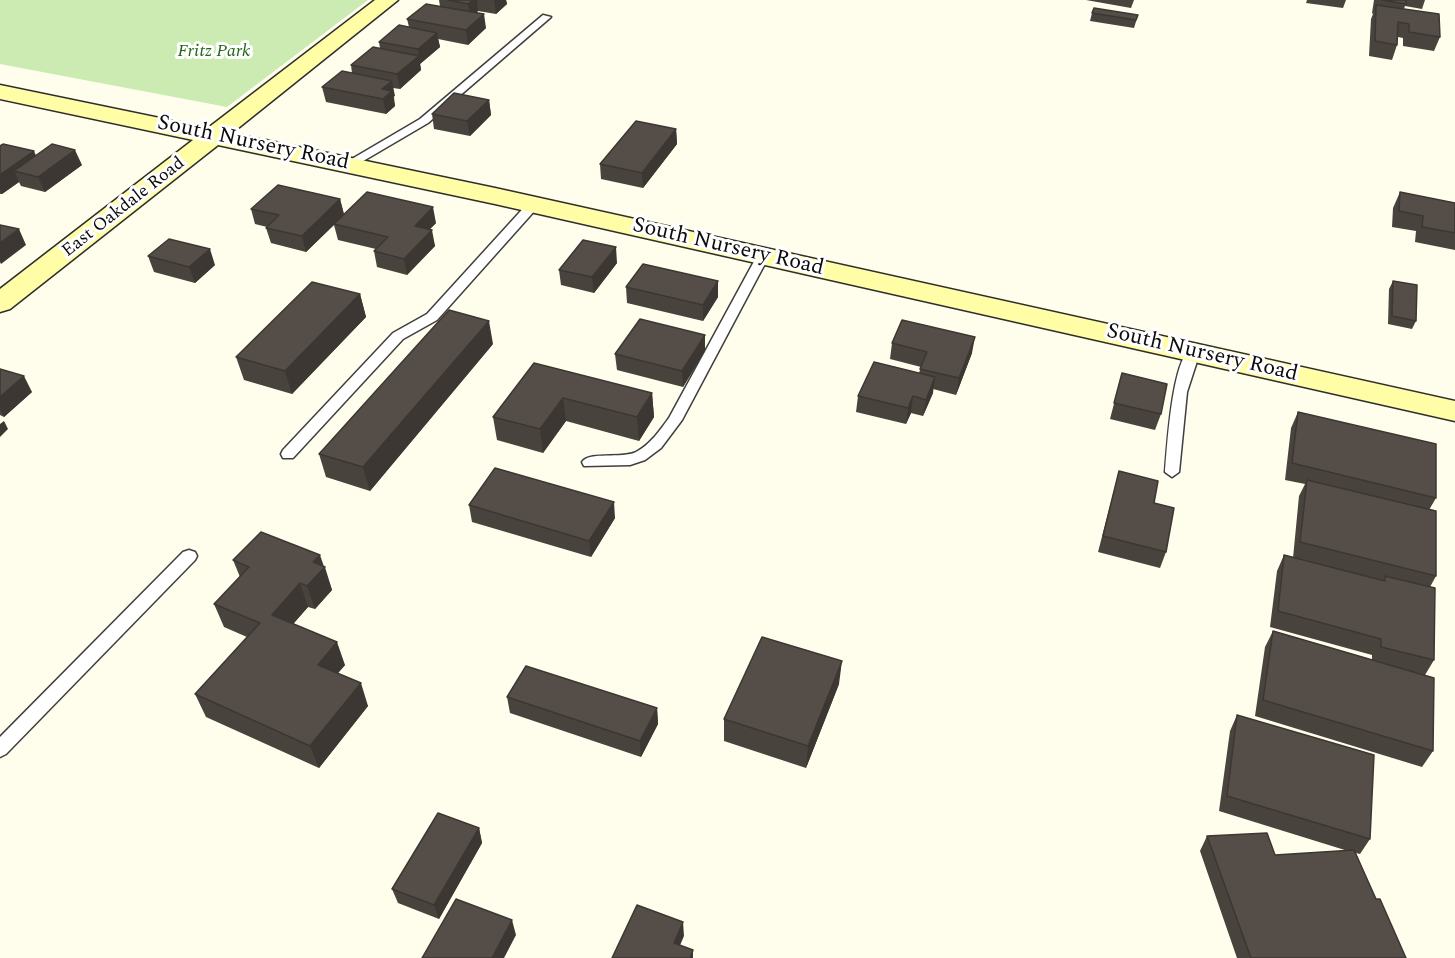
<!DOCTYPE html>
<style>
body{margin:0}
canvas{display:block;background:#fffdeb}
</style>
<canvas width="1455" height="958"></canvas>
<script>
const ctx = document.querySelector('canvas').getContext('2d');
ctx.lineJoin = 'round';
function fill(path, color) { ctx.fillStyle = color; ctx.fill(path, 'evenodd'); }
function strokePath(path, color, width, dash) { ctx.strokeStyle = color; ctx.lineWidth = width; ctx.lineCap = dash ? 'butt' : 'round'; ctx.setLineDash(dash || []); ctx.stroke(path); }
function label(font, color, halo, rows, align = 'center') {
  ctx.font = font + ' Spectral,serif'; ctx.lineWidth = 6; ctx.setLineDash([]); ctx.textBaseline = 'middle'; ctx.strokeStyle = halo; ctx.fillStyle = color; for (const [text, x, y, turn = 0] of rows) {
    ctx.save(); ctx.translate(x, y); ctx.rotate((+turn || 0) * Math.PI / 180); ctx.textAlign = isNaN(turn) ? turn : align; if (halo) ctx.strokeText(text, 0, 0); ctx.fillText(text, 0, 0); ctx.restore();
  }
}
const green = new Path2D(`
 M0 0H368L227 107 0 64Z`);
const lane = new Path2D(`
 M543 15 551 17 428 123 353 167H345V163L420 119Z
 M533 201 539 205 537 208 437 320 403 339 293 458H283L281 454 283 450 393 333 427 314 529 202Z
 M763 252 769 256 682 420 661 448 645 460 630 465 584 466 582 462C589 451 622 459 636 452 650 445 660 430 669 418L757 256Z
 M1193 348 1200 352 1187 392 1179 472 1172 477 1165 472C1167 451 1172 353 1193 348Z
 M189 550 195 552 197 556 195 560 6 754 0 757V737L183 552Z`);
const secondary = new Path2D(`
 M375 0H398L232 133 495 188 1455 401V421L495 204 218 145 10 309 0 312V289L193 140 0 99V85L208 128Z`);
const wall = new Path2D(`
 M439 0H506L507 4 496 14 478 11 476 13 486 28 468 45 438 39 440 47 420 64 421 70 400 89 393 88 395 106 386 114 326 102 322 87 352 73 351 65 380 48 379 42 409 27 407 19 440 6Z
 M1086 0H1134L1131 8Z
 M1307 0H1346L1343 8 1306 3Z
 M1374 0H1425L1422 9 1405 6 1404 9 1440 37 1434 51 1403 46V38L1398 37 1397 45 1392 60 1369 56 1371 19 1373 14 1372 13Z
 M1092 13 1138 15 1134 28 1090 21Z
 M489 100 491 115 470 136 434 129 432 114Z
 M676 129 677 144 643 188 601 179 600 164Z
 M0 146 36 156 82 165 45 192 21 186 19 182 2 194H0Z
 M1400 192 1455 203V250L1415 242 1416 231 1392 227 1393 208Z
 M340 199 344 214 436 223 430 229 435 246 407 275 377 267 374 251 376 249 338 240 334 225 306 252 271 243 266 228 267 227 255 224 251 209Z
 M148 256 215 265 195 283 154 272Z
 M617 263 594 293 561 285 559 270Z
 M1393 281 1416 321 1412 329 1388 324 1389 289Z
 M626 287 718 297 703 321 627 303Z
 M360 294 366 317 292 394 244 380 236 357Z
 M705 335V351L683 387 617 370 615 354Z
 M892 343 972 353 956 395 933 389V393L923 416 911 413 906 424 856 412 858 396 919 373 921 367 890 359Z
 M493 344 370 491 326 477 319 454Z
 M534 363 652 393 654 417 639 441 566 421 543 453 497 440 493 417Z
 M0 369 32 392 4 417 0 415Z
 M1122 373 1161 414 1155 430 1110 419Z
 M1298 412 1436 498 1429 510 1436 576 1430 587 1434 660 1425 675 1433 751 1422 767 1255 716 1265 647 1273 631 1372 660V655L1270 627 1277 571 1284 555 1293 558 1299 496 1305 484 1285 480 1291 428Z
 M1119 471 1154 503 1166 552 1160 568 1098 552Z
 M469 505 615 518 591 557 472 522Z
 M233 560 325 567 332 590 315 609 308 607 293 624 345 665 338 673 368 706 319 768 206 717 195 694 247 637 224 627 214 604 240 577Z
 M839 684 806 768 724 741V719Z
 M507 697 657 708 658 724 641 757 510 713Z
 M1237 715 1370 839 1360 854 1356 853 1376 899 1406 958H1237L1200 851 1207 836 1275 855 1348 851 1219 811 1230 731Z
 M479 828 482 843 439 919 398 903 392 889Z`);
const shadedWall = new Path2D(`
 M473 0H477L478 11 470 18 468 4Z
 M494 0H506L507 4 496 14Z
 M484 14 486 28 468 45 466 30Z
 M437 33 440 47 420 64 418 49Z
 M419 56 421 70 400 89 397 74Z
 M392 81 395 96 393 97 395 106 386 114 383 99 382 89Z
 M489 100 491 115 470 136 467 121Z
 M676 129 677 144 643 188 642 173Z
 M75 150 82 165 45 192 38 177Z
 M34 151 41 167 14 171 19 182 2 194 0 189V175Z
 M340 199 344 215 306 252 302 236Z
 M433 207 436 223 418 241 415 226Z
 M19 229 26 245 1 264 0 262V243Z
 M432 230 435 246 407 275 404 259Z
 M616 247 617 263 594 293 592 277Z
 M210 249 215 265 195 283 189 267Z
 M718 281V297L703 321V305Z
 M360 294 366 317 292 394 285 371Z
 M489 321 493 344 370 491 363 467Z
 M705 335V351L683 387 682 371Z
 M975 337 972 353 956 395 959 378Z
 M24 376 32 392 4 417 0 409V397Z
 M935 377 933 393 923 416 926 400Z
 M652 393 654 417 639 441 637 417Z
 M913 396 911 413 906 424 908 408Z
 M563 398 566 421 543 453 540 429Z
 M4 421 8 429 0 437V424Z
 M614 502 615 518 591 557 589 541Z
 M320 555 332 590 315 609 307 586 313 562Z
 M300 583 308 607 281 638 272 615Z
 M337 642 345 665 326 687 318 665Z
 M842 661 839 684 806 768 808 746Z
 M361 683 368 706 319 768 310 746Z
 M657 708 658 724 641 757 640 741Z
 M479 828 482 843 439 919 434 905Z
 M512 920 516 935 504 958H492Z
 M683 922 684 936 675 957 674 943Z
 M693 950V958H690Z`);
const building = new Path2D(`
 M448 0H473L468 4Z
 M1382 0H1406V4Z
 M426 4 484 14 466 30 407 19Z
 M1376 5 1439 14 1440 37 1409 32V24L1398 22 1397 45 1375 41Z
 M1094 8 1138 15 1136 20 1092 13Z
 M399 25 437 33 418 49 379 42Z
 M373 47 419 56 397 74 351 65Z
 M342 71 392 81 382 89 392 91 383 99 322 87Z
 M454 93 489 100 467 121 432 114Z
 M636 121 676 129 642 173 600 164Z
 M3 144 34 151 0 175V146Z
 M52 144 75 150 38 177 14 171Z
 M278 185 340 199 302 236 266 228 279 215 251 209Z
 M367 192 433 207 415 226 432 230 404 259 374 251 388 237 334 224Z
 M1400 192 1455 203V233L1422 227 1423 216 1399 211Z
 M0 225 19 229 0 243Z
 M169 239 210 249 189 267 148 256Z
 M583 240 616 247 592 277 559 270Z
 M643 264 718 281 703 305 626 287Z
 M1393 281 1417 285 1416 321 1392 316Z
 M312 282 360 294 285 371 236 357Z
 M449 310 489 321 363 467 319 454Z
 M640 319 705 335 682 371 615 354Z
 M902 320 975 337 959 378 920 369 927 352 892 343Z
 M874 362 935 377 926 400 913 396 908 408 858 396Z
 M534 363 652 393 637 417 563 398 540 429 493 417Z
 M0 369 24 376 0 397Z
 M1122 373 1167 384 1161 414 1114 403Z
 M1298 412 1436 444V498L1292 463Z
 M495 468 614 502 589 541 469 505Z
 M1119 471 1158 481 1154 503 1174 508 1166 552 1103 536Z
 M1307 480 1436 511V576L1300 542Z
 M261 532 320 555 313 562 325 567 307 586 300 583 272 615 337 642 318 665 361 683 310 746 195 694 260 623 214 604 249 567 233 560Z
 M1284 555 1385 581V576L1435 588 1434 660 1381 647V639L1278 611Z
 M1273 631 1434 678 1433 751 1263 700Z
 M762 637 842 661 808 746 724 719Z
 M526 666 657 708 640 741 507 697Z
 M1237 715 1374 755 1370 839 1227 796Z
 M438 813 479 828 434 905 392 889Z
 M1267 833 1275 855 1354 850 1376 899H1380L1406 958H1251L1207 836Z
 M456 899 512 920 492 958H422Z
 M637 905 683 922 674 943 693 950 690 958H612Z`);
const farParknames = [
 ["Fritz Park",214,52]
];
const farStreetnames = [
 ["East Oakdale Road",124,208,-38]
];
const streetNames = [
 ["South Nursery Road",253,144,12],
 ["South Nursery Road",728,248,13],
 ["South Nursery Road",1202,354,13]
];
fill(green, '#cbebb3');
strokePath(lane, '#3f3f3f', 3);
strokePath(secondary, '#2e2e2e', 3);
fill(lane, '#fff');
fill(secondary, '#fffda6');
fill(wall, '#49433e');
fill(shadedWall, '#3c3732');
fill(building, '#554e48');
strokePath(building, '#3c3732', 1.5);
label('italic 18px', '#23661a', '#fff', farParknames);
label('18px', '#0c0c0c', '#fff', farStreetnames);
label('22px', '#0c0c0c', '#fff', streetNames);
</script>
